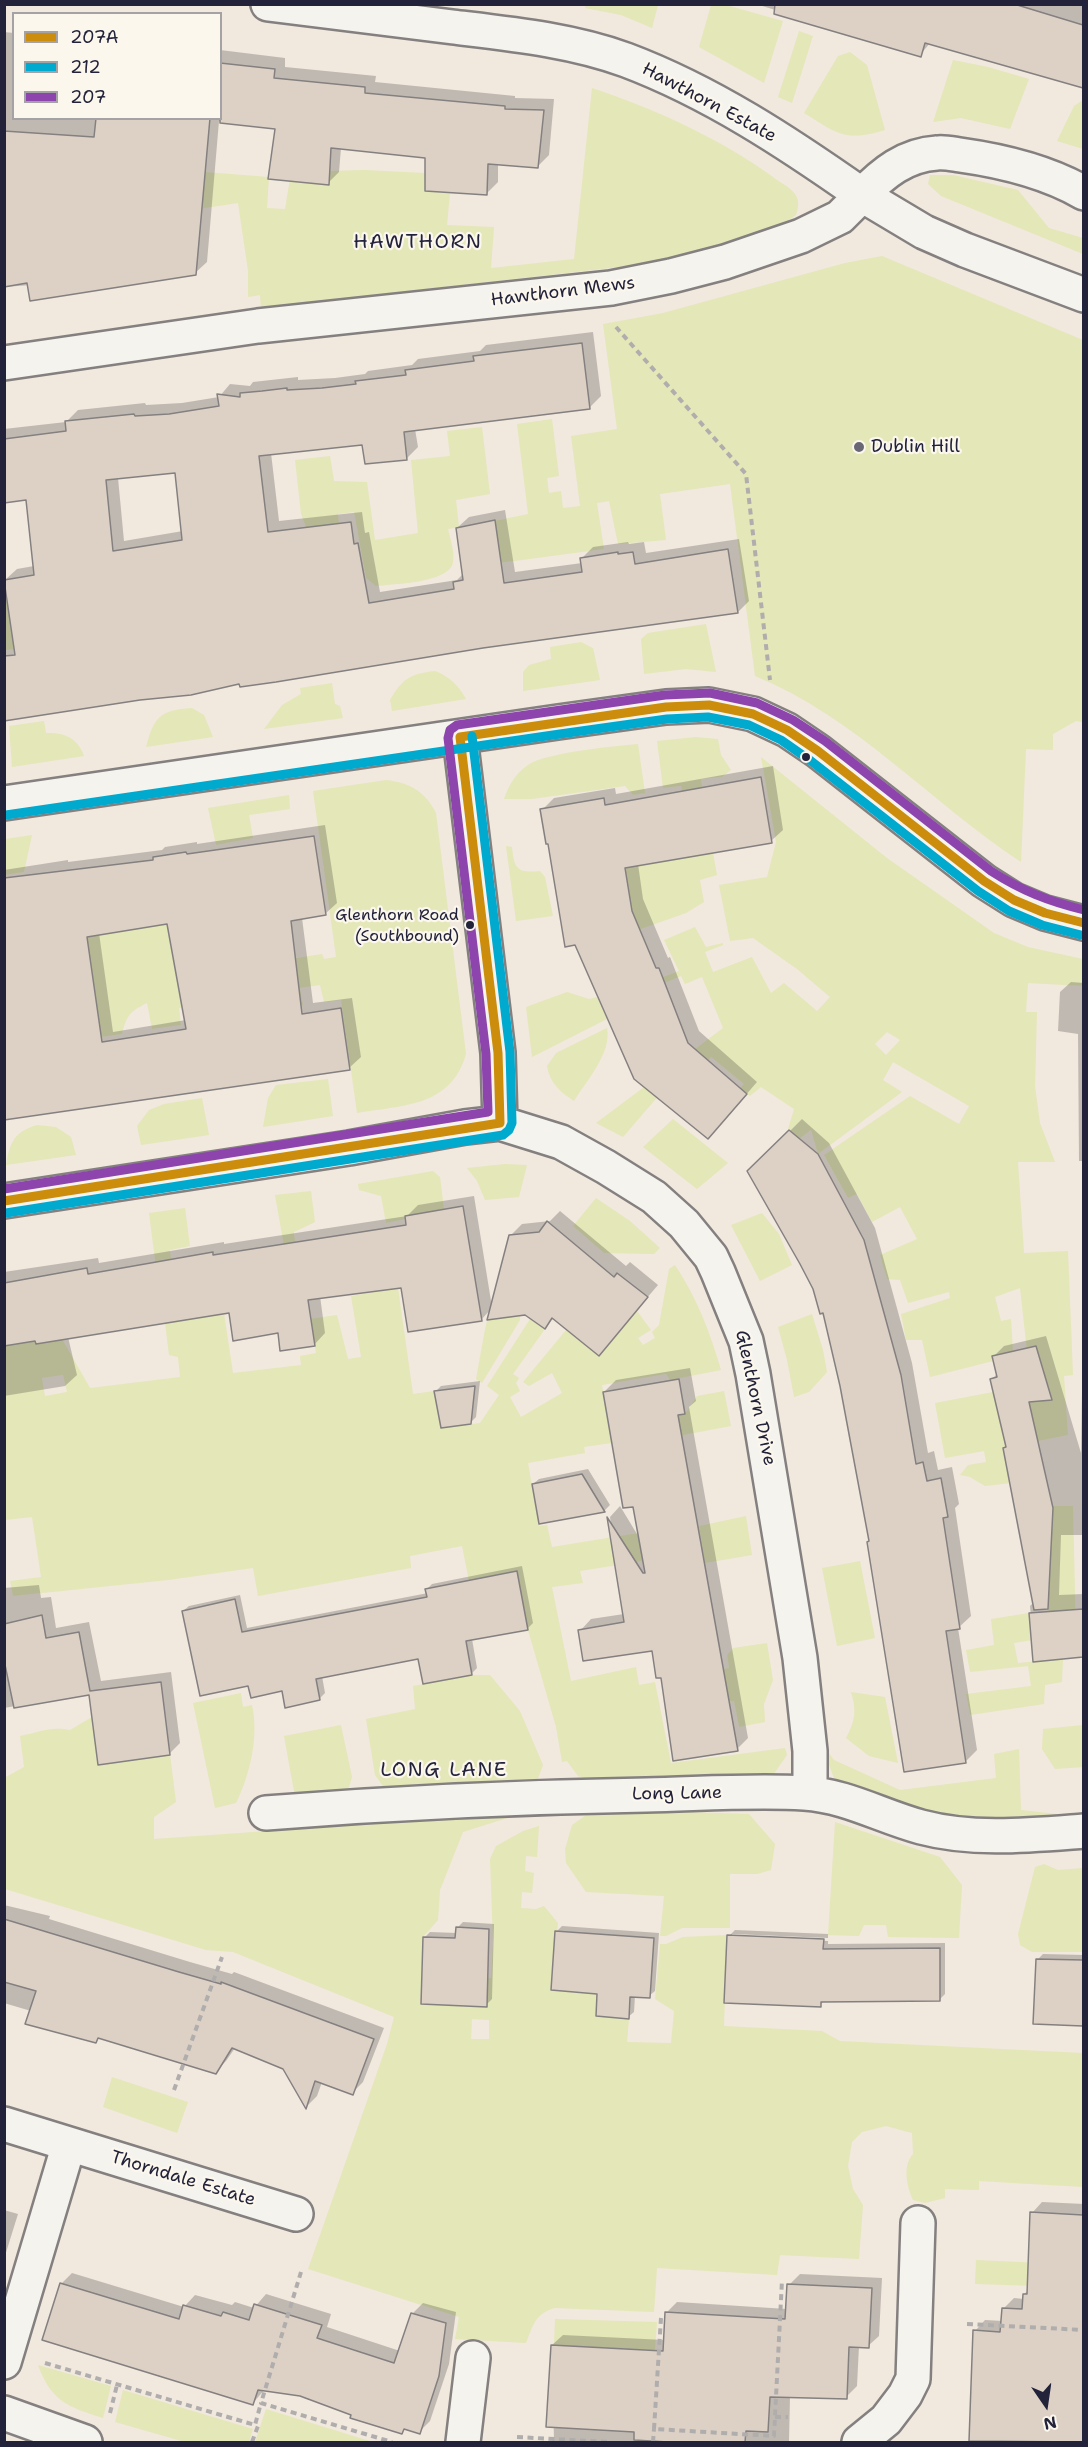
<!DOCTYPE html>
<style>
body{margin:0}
#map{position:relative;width:1088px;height:2447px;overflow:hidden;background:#f1e8de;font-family:"Shantell Sans",sans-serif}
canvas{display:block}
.frame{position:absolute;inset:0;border:6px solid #22223b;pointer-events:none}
.legend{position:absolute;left:12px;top:12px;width:210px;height:108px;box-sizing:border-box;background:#fbf7ec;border:2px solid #a4a2a5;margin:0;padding:8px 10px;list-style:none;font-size:18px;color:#22223b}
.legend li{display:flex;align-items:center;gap:12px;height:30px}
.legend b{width:30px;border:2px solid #a4a2a5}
.north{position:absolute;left:1016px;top:2375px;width:60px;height:60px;-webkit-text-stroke:4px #fbf7ec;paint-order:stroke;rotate:167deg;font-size:16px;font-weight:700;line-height:24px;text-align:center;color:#22223b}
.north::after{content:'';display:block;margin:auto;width:21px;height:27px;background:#22223b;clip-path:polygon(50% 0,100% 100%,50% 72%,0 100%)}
</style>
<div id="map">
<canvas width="1088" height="2447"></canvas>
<div class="frame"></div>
<ul class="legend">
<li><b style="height:8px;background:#cc8c0c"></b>207A</li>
<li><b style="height:8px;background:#00a9ce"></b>212</li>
<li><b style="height:8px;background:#8e44ad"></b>207</li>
</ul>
<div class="north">N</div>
</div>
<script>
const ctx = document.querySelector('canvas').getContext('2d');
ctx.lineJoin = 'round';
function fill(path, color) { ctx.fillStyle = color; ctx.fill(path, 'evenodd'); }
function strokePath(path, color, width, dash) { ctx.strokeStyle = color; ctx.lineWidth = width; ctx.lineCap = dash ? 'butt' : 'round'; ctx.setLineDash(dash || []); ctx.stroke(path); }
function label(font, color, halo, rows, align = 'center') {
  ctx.font = font + ' "Shantell Sans",sans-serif'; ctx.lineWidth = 4.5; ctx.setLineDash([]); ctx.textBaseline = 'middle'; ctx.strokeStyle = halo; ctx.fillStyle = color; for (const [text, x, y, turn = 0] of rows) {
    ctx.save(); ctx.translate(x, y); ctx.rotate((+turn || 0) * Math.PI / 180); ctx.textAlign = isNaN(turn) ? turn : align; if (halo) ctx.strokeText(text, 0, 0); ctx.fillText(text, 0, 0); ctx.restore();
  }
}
const green = new Path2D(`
 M586 5V4L658 5 652 28 621 15 585 8Z
 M711 5H726L783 21 764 83 699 47Z
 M799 31 813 36 792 103 778 97Z
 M850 52 867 65 885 130C845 142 838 134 804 113L838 56Z
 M953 60 988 67 1029 79 1010 129 961 118 933 122Z
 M592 88C655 109 719 138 773 177 779 182 790 187 795 194 800 201 798 208 796 215 756 245 685 255 637 265L261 308 260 295 248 297V271L238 203 192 210 184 131 209 135 205 172 269 177 267 208 285 209 292 166 329 171 365 170 425 173V191L450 193 447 225 494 227 491 268 574 259Z
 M1083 100V149L1057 141 1074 106Z
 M930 175H953L1018 190 1049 228 1083 238V254L941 196 928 184Z
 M882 256 1083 340V722L1076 721 1053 734V750L1026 749 1021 862C930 802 856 717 755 676L730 484 660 494 666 540 618 544 609 501 597 503 604 549 499 563 494 521 528 514 517 424 552 419 559 476 547 478 549 493 561 491 563 508 580 506 571 436 617 429 603 324 663 313 845 263Z
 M482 427 490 494 456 500 459 527 448 529C450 538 455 552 453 562 450 583 393 584 376 586L366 578 354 512 338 514 341 540 306 527 301 514 295 460 330 456 334 481 367 482 375 540 418 533 411 460 450 456 447 431Z
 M27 595 34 647 5 650 4 598Z
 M706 624 716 672 686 669 644 674 641 639 648 633Z
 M581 642 593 648 600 680 523 691V672L529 665 551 659 550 647Z
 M435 671C449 676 459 686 466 699L392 711 390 700C403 678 410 674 435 671Z
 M332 683 335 704 340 706 343 718 264 729 282 705 301 694 300 688Z
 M192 708 204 715 213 737 146 747C154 717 160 710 192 708Z
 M44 721 46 733C64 732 78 738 84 756L12 767 9 726Z
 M696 737 718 739 721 755 731 770 722 777 701 779 703 792 683 795 681 786 663 788 657 741Z
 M638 744 645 793 633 795 625 786 532 799H504C508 786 516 773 528 765 544 753 615 746 638 744Z
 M761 757 887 858 994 933 1028 947 1083 959V986L1028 983 1026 1012H1037L1035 1086 1040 1123 1055 1162H1018L1024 1253 1068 1251 1073 1375 1064 1376 1068 1435 1004 1448 1011 1483 985 1486 970 1477 960 1475 968 1465 986 1462 984 1451 945 1458 935 1403 993 1392 1029 1369 1020 1288 995 1297 1001 1321 1011 1319 1013 1351 992 1356 993 1361 930 1377 922 1340H906L901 1314 950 1298 949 1292 908 1303 900 1280 887 1279 880 1255 917 1239 900 1207 872 1222 857 1194 848 1198 824 1155 910 1096 959 1124 969 1106 893 1062 883 1080 902 1092 818 1154 811 1130 798 1140 788 1129 794 1109 761 1087 750 1096 740 1088 744 1084 711 1057 708 1061 697 1051 623 1137 596 1123 723 1028 702 977 685 984 681 976 662 984 660 978 679 971 664 940 695 927 706 947 723 943V945L705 952 713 972 752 957 771 993 784 983 817 1011 830 997 797 969 753 938 730 941 719 885 767 877 776 842ZM887 1032 900 1040 886 1055 875 1044Z
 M386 780C410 783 425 791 436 813L466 1054C451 1107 403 1105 357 1113L341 1000 324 1002 320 985 300 988 303 1005 279 1009V988L299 985 296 958 322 954 324 959 336 957 313 791Z
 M289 795 290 809 249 815 253 838 216 845 208 808Z
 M32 835 24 872 5 875V839Z
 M506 846 512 847C514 870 518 873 540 871L545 877 553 916 516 921Z
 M713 853 717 875 700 880 704 902 686 913 635 931 624 864Z
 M177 922 207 1003 179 1008 181 1025 152 1029 147 1003C129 1012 127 1015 122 1034L101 1037 87 937Z
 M567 992 589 999 597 997 607 1019 532 1057 526 1007Z
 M607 1028C612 1053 586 1081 574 1101 560 1092 550 1083 547 1066L556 1053Z
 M328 1079 333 1116 263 1127 268 1098 276 1085Z
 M202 1098 209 1135 141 1145 137 1126 149 1110 164 1104Z
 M673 1119 728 1163 697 1189 643 1147Z
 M37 1125 56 1127 71 1137 76 1155 6 1165C10 1142 14 1132 37 1125Z
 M505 1164 527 1165 519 1197 485 1200 477 1181 467 1168Z
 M433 1171 440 1177 444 1209 406 1216V1219L386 1223 381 1196 359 1190 358 1184Z
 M311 1191 315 1222 294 1232 296 1250 285 1252 275 1195Z
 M596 1198 630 1221 660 1248 654 1254 604 1253 573 1226Z
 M185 1208 190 1246 170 1250 172 1266 156 1268 149 1213Z
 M762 1213 779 1234 792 1265 760 1281 731 1225Z
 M675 1265C697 1298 710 1332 721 1370L670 1380 666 1374 602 1385 607 1413 618 1442 584 1447 585 1453 528 1463 539 1526 547 1525 552 1547 638 1533 643 1561 580 1571 583 1583 552 1587 571 1681 636 1667 639 1685 655 1682 671 1763 785 1748 787 1755 773 1775 766 1777 601 1783 578 1776 567 1761 562 1762 556 1727 528 1630 517 1571 469 1581 462 1546 410 1556 411 1568 258 1596 253 1568 168 1580 13 1596 10 1581 41 1577 32 1517 5 1520V1346L61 1337 90 1388 180 1377 178 1357 169 1355 165 1323 224 1313 233 1373 301 1365 300 1356 316 1353 314 1340 295 1321 337 1315 348 1359 361 1357 351 1296 398 1288 413 1394 434 1391 441 1428 480 1423 499 1395 487 1386 530 1319 545 1329 513 1374 519 1378 516 1383 520 1391 510 1397 521 1417 562 1393 552 1373 529 1386 523 1382 566 1330 599 1356 637 1311 651 1330 638 1338 643 1345 655 1338 652 1332 659 1325 669 1269ZM63 1375 67 1392 45 1396 42 1378Z
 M499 1275 520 1291V1320L482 1383 476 1379 485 1329Z
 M812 1314 823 1350 827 1372 809 1392 794 1397 787 1360 778 1327Z
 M724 1391 731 1426 678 1436 674 1416 685 1414 697 1396Z
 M1053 1506H1073L1076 1636 1047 1637Z
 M746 1516 752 1555 705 1563 699 1526Z
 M860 1561 875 1638 837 1646 822 1568Z
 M1029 1613 1032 1640 1014 1643 1018 1663 1063 1659 1062 1682 1045 1685 1044 1704 970 1715 966 1694 1031 1686 1028 1666 970 1672 966 1650 994 1645 991 1619Z
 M767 1643 773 1680 764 1704 765 1722 739 1727 734 1701H720L716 1670 729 1668 727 1655 733 1648Z
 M472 1675H490L520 1711 543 1765 536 1784 385 1789 375 1775 366 1719 415 1709 413 1686Z
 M851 1692 885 1697 898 1763 869 1756 846 1738C855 1721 857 1711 851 1692Z
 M241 1693 243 1707 252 1705C259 1736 250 1775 236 1803L215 1808 193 1703Z
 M92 1717 98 1765 170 1755 176 1802 154 1817V1839L523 1813 463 1832 440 1890 438 1920 423 1937 421 2004 469 2006 470 1977 491 1978 493 1942 490 1859 496 1846 523 1831 539 1826 537 1857 526 1856 525 1871 534 1873 532 1893 522 1892 521 1908 536 1909 544 1906 558 1923 551 1990 597 1994 596 2016 629 2019 627 2042 671 2043 674 2011 655 1999 660 1944H666L683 1937 727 1935 724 2026 822 2031 840 2041 1083 2053V2187L979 2181V2190L945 2189V2198L925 2203 913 2200C907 2187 902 2166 913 2154L912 2133 886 2126 862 2132 852 2142 848 2166 853 2189 863 2205 859 2259 780 2255 777 2275 657 2268 654 2312 555 2308C535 2313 533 2326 526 2343L455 2339 459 2317 308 2269 387 2044 394 2017 233 1952 206 1950 5 1889 4 1778 24 1767 20 1736C40 1732 50 1726 70 1730ZM472 2019 489 2020V2039H471Z
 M341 1725 352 1777 348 1790 295 1797 284 1736Z
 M1083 1725V1767L1055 1769 1042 1749 1043 1729Z
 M1019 1749 1021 1810 1057 1814V1825L955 1821 843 1785 834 1778 826 1757 828 1752 834 1760 900 1790 996 1778 994 1754Z
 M595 1809 749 1814 775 1844 771 1870 757 1874H730V1928H682L666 1936H660L664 1896 586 1892 566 1863 565 1849 572 1825Z
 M835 1822 940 1857 962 1885 959 1938 888 1937 886 1925H864L859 1936 828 1935Z
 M1044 1864 1058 1870 1083 1868V1952H1032L1020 1945 1018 1934 1035 1867Z
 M112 2077 188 2102 177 2133 103 2107Z
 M976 2260 1041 2263 1040 2286 975 2284Z
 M555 2319 657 2322 655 2350 554 2345Z
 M38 2365 111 2386 103 2418C68 2407 51 2401 38 2365Z
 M123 2390 253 2429 249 2442H185L115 2422Z
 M266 2409 373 2442H255Z`);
const shadow = new Path2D(`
 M756 4H1084V86L930 43 920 55Z
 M4 32 14 33V118H220V50L285 58V67L376 76 375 82 515 96V98L554 99 549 155 538 166 498 163V182L487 193 427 157 341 148 339 172 328 183 276 127 219 121 207 262 195 273 4 287Z
 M593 332 601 396 589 408 415 429 418 447 406 459 364 443 271 453 279 521 362 512 365 533 369 532 380 592 457 580 463 574 457 528 469 517 505 510 515 572 582 563 581 559 593 547 628 542 629 544 644 542 646 553 739 539 749 601 738 612 483 647 360 665 357 669 241 686 240 682 4 718 5 580 17 569 34 566 27 499 4 502V429L66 422 78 410 145 403 146 405 182 403 219 397 230 384 250 386 253 382 298 377V380L335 378 365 374 368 371 412 365 418 359 480 351 486 345ZM177 471 183 531 124 541 118 478Z
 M773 766 783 830 771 841 638 864 643 899 668 958 670 957 699 1031 757 1082 719 1126 542 810 554 798 615 788 616 794Z
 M325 825 337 903 325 914 302 918 313 1003 352 998 361 1057 349 1068 230 1084 4 1120V870L68 860V862L162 850 165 847 197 842V844ZM169 922 186 1020 113 1032 99 933Z
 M1071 982 1084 983V1161H1079L1078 1034 1058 1031 1060 992Z
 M802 1119 829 1143 875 1228 912 1363 928 1453 934 1451 938 1470 952 1467 959 1504 955 1508 971 1616 958 1628 977 1750 965 1762 870 1541 841 1386 824 1311 814 1288 749 1172Z
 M474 1196 492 1307 510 1236 522 1224 550 1221 560 1211 626 1266 630 1262 658 1285 599 1354 554 1318 544 1327 525 1313 491 1309 481 1320 402 1286 320 1296 325 1333 314 1345 230 1311 68 1337 77 1375 65 1386 4 1396V1272L98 1258 99 1263 224 1242V1244L407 1216 418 1205Z
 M1084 1266V1535H1061L1059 1595 1084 1594V1688L1082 1656 1035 1660 1030 1606 1034 1602 1007 1446 992 1379 998 1373 994 1356 1004 1346 1046 1336 1081 1453Z
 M690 1368 696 1401 689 1407 748 1738 737 1749 662 1676 653 1650 580 1631 591 1619 624 1614 610 1517 620 1506 640 1539 634 1505 604 1392 616 1380Z
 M480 1381 476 1417 470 1423 436 1391 441 1386Z
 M588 1469 610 1505 605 1510 540 1522 533 1484 539 1479Z
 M522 1566 533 1623 527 1629 472 1639 477 1668 472 1673 420 1658 322 1676 325 1693 319 1699 249 1684 183 1611 189 1606 240 1595 247 1628 428 1593 427 1589 432 1584Z
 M39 1585 41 1598 51 1597 56 1628 89 1622 101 1681 171 1672 180 1743 169 1754 90 1693 4 1708V1588Z
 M4 1905 50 1916 49 1919 190 1962 232 1974 234 1972 384 2028 363 2082 352 2093 322 2082 317 2096 307 2106 285 2067 235 2048 226 2061 215 2072 100 2037 96 2042 31 2011 4 2003Z
 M463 1922 494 1924 492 1999 486 2005 424 1938 430 1932 457 1933V1928Z
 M562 1926 659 1933 655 1991 649 1996H635L634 2012 628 2017 599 1992 556 1932Z
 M735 1930 828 1934V1938L732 1934V1937L828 1941V1944L945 1943V1994L939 2000H825L820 2005 729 1936Z
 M1043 1954 1084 1955V2025L1035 2023 1037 1960Z
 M1042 2202 1084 2204V2442H970L975 2331 985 2320 1003 2321 1004 2308 1014 2298 1024 2299V2294L1029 2290 1032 2213Z
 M4 2210 18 2214 4 2259Z
 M72 2273 184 2307 195 2295 232 2305 235 2302 254 2308 266 2294 331 2314 327 2327 400 2351 412 2314 423 2303 456 2312 449 2364 430 2421 419 2432 406 2428 402 2432 300 2395 265 2389 253 2403 61 2284Z
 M800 2274 882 2278 879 2336 868 2346H859L857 2386 846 2397 790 2396 789 2442H554L552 2345 563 2335 665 2340 666 2313 677 2302 787 2309 789 2285Z`);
const building = new Path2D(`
 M775 4H1014L1083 25V88L925 43 921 57 774 14Z
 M220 63 275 69 274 78 365 87V93L505 106V109L544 110 538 168 488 164 487 195 425 191V158L331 148 329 185 268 179 275 129 220 123Z
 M96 118H210L196 275 30 301 27 283 4 287V131L94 137Z
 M582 343 590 409 404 432 407 460 365 464 362 445 259 456 268 532 351 522 354 544 358 543 369 603 454 589 453 582 463 580 456 528 495 520 504 583 582 572 580 558 618 552V554L633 552 635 564 728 549 738 613 483 648 276 682 240 687 239 684 191 695 140 700 4 721V656L15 655 4 580 34 575 26 500 4 503V439L66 431 65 421 134 414 135 416 169 414 219 406 217 394 240 397V393L262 391 287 388V390L322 388 356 384 355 381 406 375 405 370 474 361 473 356ZM175 473 182 540 113 551 106 480Z
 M761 777 772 843 625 868 632 911 656 968H659L688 1043 747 1094 708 1139 634 1079 575 945 565 947 548 844H546L540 809 604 798 605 805Z
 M314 836 326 915 291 921 302 1014 341 1008 350 1070 4 1120V878L153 860V857L186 852 187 854ZM167 924 186 1029 102 1042 87 937Z
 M789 1130 818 1154 864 1240 901 1375 916 1464 923 1462 927 1481 941 1478 948 1517 943 1518 960 1629 946 1631 966 1763 904 1772 867 1542 869 1541 840 1386 823 1313 820 1314 813 1289 800 1264 747 1171Z
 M463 1206 482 1321 408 1332 401 1288 308 1300 315 1346 280 1351 278 1333 233 1341 229 1313 36 1344 35 1341 4 1346V1283L87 1268 88 1274 213 1252V1255L406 1225 405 1216Z
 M547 1221 614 1277 617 1273 648 1297 599 1356 552 1318 545 1329 525 1315 487 1320 509 1235 539 1232Z
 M1036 1346 1052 1400 1029 1402 1053 1508 1048 1609 1034 1610 1003 1448 1006 1447 990 1379 997 1377 992 1356Z
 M679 1379 685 1414 678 1415 738 1751 673 1761 661 1678H656L652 1651 583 1661 578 1630 624 1622 607 1517 643 1573H645L633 1507 623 1508 603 1392Z
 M475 1386 471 1424 441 1428 434 1391Z
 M582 1474 605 1512 539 1524 532 1484Z
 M517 1571 528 1630 466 1641 472 1675 423 1684 418 1659 316 1679 320 1700 285 1708 282 1691 251 1698 248 1686 200 1696 182 1611 235 1599 242 1632 427 1597 425 1589Z
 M1083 1609V1657L1033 1662 1029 1613Z
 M42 1615 46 1638 79 1632 90 1691 161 1682 170 1755 98 1765 89 1695 14 1708 4 1660V1624Z
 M4 1919 179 1972 221 1984V1982L374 2039 353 2095 315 2081 306 2109 283 2069 232 2048 216 2074 98 2038 96 2043 25 2024 36 1991 4 1982Z
 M456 1927 489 1929 487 2007 421 2004 423 1937 455 1938Z
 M555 1931 654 1938 650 1998 630 1997 629 2019 596 2016 597 1994 551 1990Z
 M727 1935 824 1939 823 1949 940 1948V2001L821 2002V2007L724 2003Z
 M1036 1959 1083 1960V2026L1033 2024Z
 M1030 2212 1083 2215V2442L969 2441 973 2330 1000 2332 1002 2308 1022 2309 1023 2294H1027Z
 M60 2283 179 2319 183 2305 221 2316 223 2312 249 2320 254 2304 322 2325 317 2338 394 2363 411 2313 446 2323 439 2376 420 2434 404 2429 402 2434 350 2418 351 2415 300 2396 258 2390 253 2405 42 2340Z
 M787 2284 872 2288 869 2348 849 2347 847 2399 770 2397 768 2432 746 2431 745 2442H668L634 2440V2432L546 2427 551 2345 663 2351 665 2312 785 2319Z`);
const path = new Path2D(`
 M616 327 746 474 770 680
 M174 2090 222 1957
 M301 2272 261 2403 392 2442
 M661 2318 654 2429 774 2436 782 2280
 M967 2324 1084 2330
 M45 2363 255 2425 261 2403
 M110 2413 117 2385
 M775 2417H788
 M517 2437 610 2442
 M252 2442 258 2426H255
 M653 2442 654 2429`);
const street = new Path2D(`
 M268 4C330 12 391 19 453 27 511 34 571 40 626 60 711 92 788 143 862 195 883 173 905 155 937 153 944 152 953 154 960 155 1003 161 1046 171 1084 193
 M4 363 258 326 611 288 671 276 725 262 801 236 840 217 862 195 924 232 965 250 1084 295
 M460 737 498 1053 500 1123
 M4 803 558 722 666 707 709 705 753 714 787 730 818 751 984 881 1014 900 1045 913 1084 923
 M4 1201 349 1148 465 1127 500 1123 561 1142 606 1167 654 1197 684 1224 711 1257 718 1272 746 1341 753 1374 800 1658 810 1751V1793
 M266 1813C392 1803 519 1797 646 1795 698 1794 752 1790 804 1793 848 1796 880 1816 921 1827 973 1841 1031 1835 1084 1831
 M4 2124 296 2214
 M4 2362 69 2144
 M4 2413 85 2442
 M463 2442 473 2358
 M859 2442 886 2420 905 2395 913 2379 918 2223`);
const bus1 = new Path2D(`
 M460 737 666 707 709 705 753 714 787 730 818 751 984 881 1014 900 1045 913 1084 923
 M460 737 498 1053 500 1123
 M4 1201 500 1123`);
const bus2 = new Path2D(`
 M6 815 560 734 667 719 708 717 749 725 781 740 811 761 978 891 1009 911 1042 925 1081 935
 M6 1213 503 1135 509 1130 512 1123 510 1052 472 736`);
const bus3 = new Path2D(`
 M4 1189 488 1112 486 1054 448 738 450 730 457 725 665 695 710 693 757 703 793 720 825 741 991 871C1022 891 1048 901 1084 910`);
const markers = [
 [859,447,6,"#6a6774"],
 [806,757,5,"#22223b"],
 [470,925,5,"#22223b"]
];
const busNames = [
 ["Glenthorn Road",459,916],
 ["(Southbound)",459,937]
];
const streetNames = [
 ["Hawthorn Estate",709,103,28],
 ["Hawthorn Mews",563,292,-7],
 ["Glenthorn Drive",755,1398,78],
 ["Long Lane",677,1794,-1],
 ["Thorndale Estate",183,2179,17]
];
const poiNames = [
 ["Dublin Hill",871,447]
];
const neighbourhoodNames = [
 ["HAWTHORN",418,243],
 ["LONG LANE",444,1771]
];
fill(green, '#e4e7b8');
fill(shadow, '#0003');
fill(building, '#ddd1c6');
strokePath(building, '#848080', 1.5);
strokePath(street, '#848080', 38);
strokePath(path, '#b0adad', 4, [6, 4.5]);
strokePath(street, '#f5f3ee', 33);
strokePath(bus1, '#cc8c0c', 9);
strokePath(bus2, '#00a9ce', 9);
strokePath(bus3, '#8e44ad', 9);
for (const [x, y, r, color] of markers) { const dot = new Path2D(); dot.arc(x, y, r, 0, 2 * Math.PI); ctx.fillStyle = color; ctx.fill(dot); strokePath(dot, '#fbf7ec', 2); }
label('16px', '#22223b', '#fbf7ec', busNames, 'right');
label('18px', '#22223b', '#fbf7ec', streetNames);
label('18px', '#22223b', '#fbf7ec', poiNames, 'left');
ctx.letterSpacing = '1.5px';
label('20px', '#22223b', '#fbf7ec', neighbourhoodNames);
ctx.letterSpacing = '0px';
</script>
